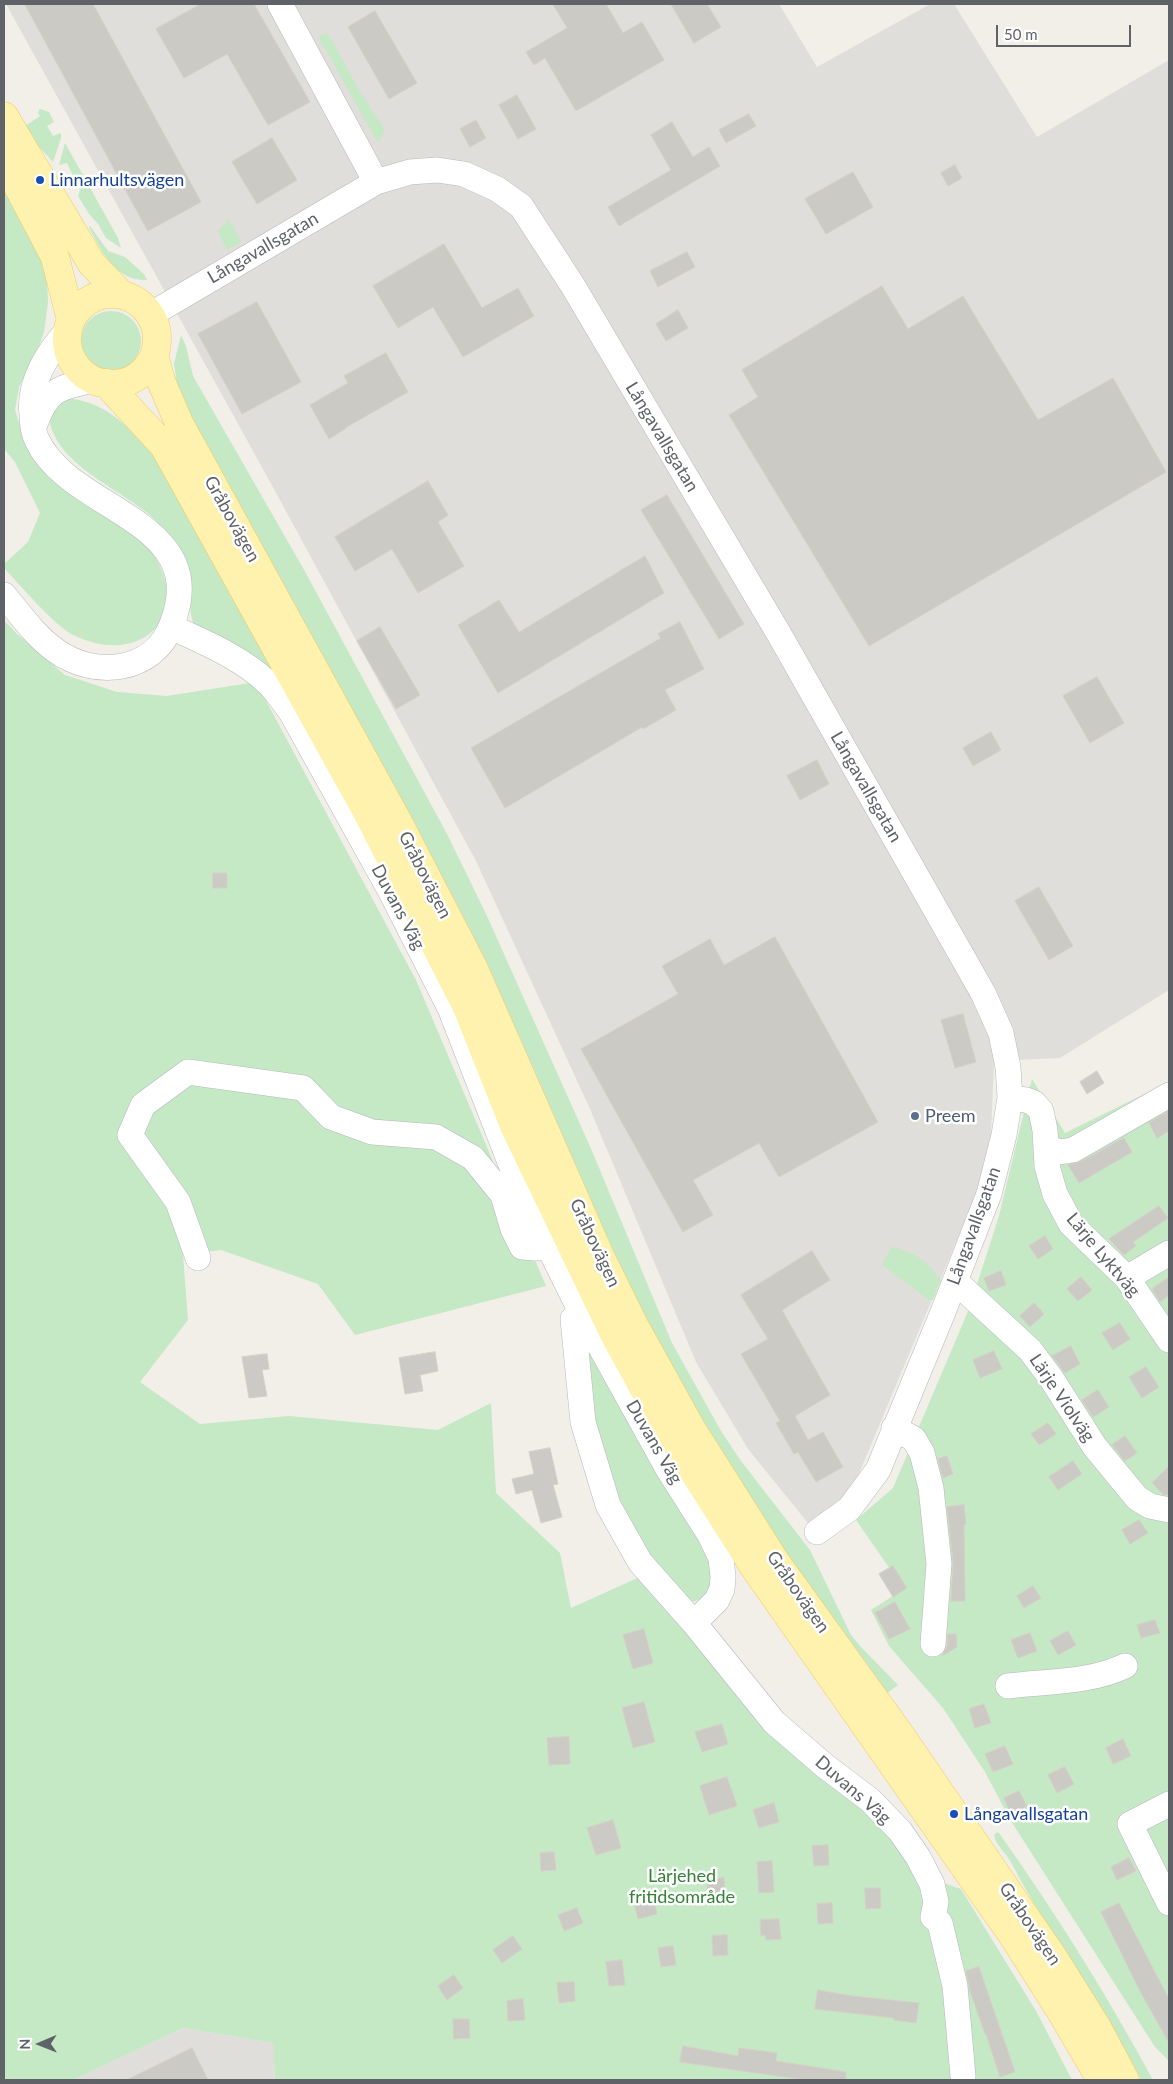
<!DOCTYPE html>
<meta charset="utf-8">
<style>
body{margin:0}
#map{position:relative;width:1173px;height:2084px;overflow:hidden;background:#f1efe8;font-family:Lato,sans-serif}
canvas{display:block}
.frame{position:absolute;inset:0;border:5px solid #5f6368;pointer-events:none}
.north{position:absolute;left:15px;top:2019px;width:50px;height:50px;-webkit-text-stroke:4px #fff;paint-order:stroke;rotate:269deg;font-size:14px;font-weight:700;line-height:20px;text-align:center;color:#5f6368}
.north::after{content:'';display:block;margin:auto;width:18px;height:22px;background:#5f6368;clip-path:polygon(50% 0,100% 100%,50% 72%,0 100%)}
.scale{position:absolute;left:996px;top:25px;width:135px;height:22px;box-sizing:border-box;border:2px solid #5f6368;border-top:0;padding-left:6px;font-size:15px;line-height:18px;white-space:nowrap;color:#5f6368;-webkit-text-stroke:4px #fff;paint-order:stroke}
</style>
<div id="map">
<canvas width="1173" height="2084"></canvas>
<div class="frame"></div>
<div class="north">N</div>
<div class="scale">50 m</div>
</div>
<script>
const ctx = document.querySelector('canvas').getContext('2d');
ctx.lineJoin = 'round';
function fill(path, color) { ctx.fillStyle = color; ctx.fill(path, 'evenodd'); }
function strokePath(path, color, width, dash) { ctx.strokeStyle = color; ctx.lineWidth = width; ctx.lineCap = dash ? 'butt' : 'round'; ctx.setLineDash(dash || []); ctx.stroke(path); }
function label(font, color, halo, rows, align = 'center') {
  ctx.font = font + ' Lato,sans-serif'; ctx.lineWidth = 5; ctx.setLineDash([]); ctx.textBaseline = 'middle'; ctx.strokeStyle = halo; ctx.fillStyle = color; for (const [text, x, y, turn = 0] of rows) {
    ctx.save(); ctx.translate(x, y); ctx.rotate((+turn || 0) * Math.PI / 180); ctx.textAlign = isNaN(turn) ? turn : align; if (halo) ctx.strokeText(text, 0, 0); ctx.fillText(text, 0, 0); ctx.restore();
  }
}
const industrial = new Path2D(`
 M6 4H779L817 67 930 4H954L1037 137 1169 60V990L1060 1058 994 1061 991 1135 975 1197 855 1483 816 1533 748 1449 696 1362 590 1109 476 861 269 480Z
 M183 2028 273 2043 275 2080H73Z`);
const green = new Path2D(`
 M326 33 329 35 359 90 385 130 378 143 318 36Z
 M40 109 49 112 54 122 47 126 53 136 61 133V138L53 162 30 137 24 127 40 116 38 113Z
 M65 143 118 238 121 248 106 238 98 224 89 214 78 196 80 190 67 163 59 165Z
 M4 185 40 251 47 277 48 303 44 332 38 349 19 387 15 410 20 426 29 444 149 548C197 613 143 669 73 635 54 625 20 585 4 568V564L28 542 40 513 15 462 4 449Z
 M229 219 241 242 227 250 218 231Z
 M90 226 108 251 125 257 144 274 147 280C115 281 101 251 89 227Z
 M81 341a30 30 0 1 1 60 0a30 30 0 1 1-60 0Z
 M181 335 186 346 193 376 303 568 447 834 487 916 592 1151 672 1343 721 1431 741 1461 810 1550 851 1635 861 1647 898 1685 886 1694 883 1693 743 1490 709 1435 642 1315 289 603 178 392 174 364Z
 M64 398C103 400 127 425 152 452L280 679 195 626C187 611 193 604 190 589 185 567 169 534 153 518 122 489 54 465 49 417Z
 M4 620 17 634 65 675 117 692 167 696 256 682 416 980 546 1286 355 1335 318 1284 221 1250 183 1255 188 1320 140 1382 200 1424 289 1416 438 1430 491 1403 496 1493 560 1553 571 1608 653 1571 604 1470 578 1331 716 1566C711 1582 709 1602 688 1602L777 1714 943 1883 961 1889 1036 2011 1072 2080H275L273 2043 183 2028 73 2080H4Z
 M1032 1079 1065 1133 1169 1082V2061L1155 2047 1011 1821 985 1772 943 1708 889 1646 871 1610 904 1589 856 1520 893 1488 969 1309 999 1216Z
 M891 1247C914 1251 927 1261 941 1280L933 1300H929L882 1265Z
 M997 1832 999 1833C1055 1912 1107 1995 1153 2080H1141C1103 2005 1051 1939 1012 1864 1007 1854 996 1846 994 1835Z`);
const building = new Path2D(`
 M25 4H93L201 202 148 231Z
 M201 4H254L310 102 268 125 227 54 184 78 156 29Z
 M553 4H606L623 33 642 22 664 60 576 111 545 58 534 65 526 52 567 28Z
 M671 4H707L721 27 694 43Z
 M375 11 417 83 389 99 348 27Z
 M517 95 536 129 518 139 499 105Z
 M749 114 756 126 726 143 719 130Z
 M476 120 486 138 470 147 460 129Z
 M672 122 693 157 709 147 720 166 619 226 608 207 671 170 651 135Z
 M272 138 297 180 257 204 232 162Z
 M955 165 962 178 948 186 941 173Z
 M853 172 873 207 826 234 805 199Z
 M444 244 482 308 518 288 534 316 463 357 433 307 398 328 373 286Z
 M687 252 695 267 658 287 650 271Z
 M882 286 908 329 963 296 1038 420 1113 378 1166 472 869 646 729 415 758 397 742 370Z
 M257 302 301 382 242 414 198 334Z
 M678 310 688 328 666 341 656 324Z
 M386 353 408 392 345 428V429L329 439 310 405 348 383 344 376Z
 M428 481 448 515 438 522 464 566 418 593 392 549 355 571 335 537Z
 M667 495 744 624 719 639 641 510Z
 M645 556 664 593 498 693 458 625 499 600 519 632Z
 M680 622 704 669 665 690 676 710 643 729 642 727 505 808 471 748 661 638 658 634Z
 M380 627 420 695 396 709 357 641Z
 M1097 677 1124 723 1090 743 1063 696Z
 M991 732 1001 750 973 766 963 748Z
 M817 760 829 784 800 800 787 776Z
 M213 873H227V888H213Z
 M1039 887 1073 946 1049 960 1015 901Z
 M775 937 878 1122 779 1177 759 1143 693 1180 713 1215 683 1232 581 1049 678 994 662 966 710 939 724 965Z
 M963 1014 976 1062 955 1068 941 1020Z
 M1097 1071 1104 1083 1087 1094 1080 1082Z
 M1169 1111V1131L1157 1138 1149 1123Z
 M1124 1138 1132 1152 1079 1183 1068 1165 1080 1162Z
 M1159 1206 1168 1218 1133 1242 1136 1246 1124 1255 1109 1239Z
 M1045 1236 1053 1249 1038 1259 1029 1246Z
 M812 1251 830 1280 782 1310 830 1395 795 1416 808 1440 823 1432 843 1467 816 1482 798 1452 794 1454 776 1423 780 1421 741 1354 768 1339 741 1295Z
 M1001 1271 1006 1285 989 1291 984 1278Z
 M1081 1277 1092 1290 1078 1301 1067 1289Z
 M1169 1277V1295L1160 1302 1152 1289Z
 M1034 1303 1044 1314 1030 1327 1020 1316Z
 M1120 1323 1130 1339 1113 1350 1102 1333Z
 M1071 1346 1080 1364 1065 1373 1052 1356Z
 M994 1351 1002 1369 980 1378 973 1360Z
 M435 1352 438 1371 420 1375 423 1391 405 1394 399 1358Z
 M267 1354 269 1369 262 1370 267 1396 249 1398 242 1357Z
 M1146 1367 1159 1387 1142 1398 1129 1377Z
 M1098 1390 1109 1407 1093 1417 1082 1400Z
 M1048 1423 1056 1434 1039 1445 1031 1434Z
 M1125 1436 1137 1453 1125 1461 1112 1445Z
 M550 1448 558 1484 553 1485 562 1517 541 1523 532 1490 516 1494 512 1479 534 1474 529 1452Z
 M947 1456 953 1474 943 1478 938 1459Z
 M1073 1461 1082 1474 1058 1490 1049 1477Z
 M1169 1466V1495L1163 1494 1152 1483Z
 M964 1505 966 1524 964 1525 965 1601H951L953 1562 947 1507Z
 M1139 1520 1148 1533 1130 1544 1122 1530Z
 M893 1566 907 1588 893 1597 879 1574Z
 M1033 1586 1041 1598 1024 1608 1017 1596Z
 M895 1602 910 1629 889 1639 875 1613Z
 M1155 1620 1160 1633 1141 1638 1137 1625Z
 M644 1629 653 1663 633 1669 623 1635Z
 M1068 1631 1076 1645 1058 1655 1050 1641Z
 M1030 1633 1037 1651 1018 1658 1011 1640Z
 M948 1634H956L957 1647 942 1656 947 1646Z
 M644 1702 655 1742 633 1748 622 1708Z
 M984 1704 991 1723 975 1728 969 1709Z
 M722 1724 728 1744 702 1752 695 1732Z
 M569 1737 570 1764 549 1765 547 1738Z
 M1123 1739 1131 1756 1113 1764 1106 1748Z
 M1005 1746 1013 1764 993 1772 985 1754Z
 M1065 1767 1074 1784 1057 1793 1048 1775Z
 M727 1777 737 1806 709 1815 700 1786Z
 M1019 1791 1027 1806 1011 1814 1004 1798Z
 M774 1803 779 1822 759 1828 753 1810Z
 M613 1820 621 1848 596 1855 587 1828Z
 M828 1845 829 1865 814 1866 812 1846Z
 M554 1852 556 1870 541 1871 540 1853Z
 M1129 1858 1136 1871 1117 1880 1111 1867Z
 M772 1861 774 1892 759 1893 757 1862Z
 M724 1878 725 1896 708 1897 707 1879Z
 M865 1888H880L881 1908 866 1909Z
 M653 1894 657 1914 638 1919 633 1899Z
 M832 1903 833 1923 818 1924 817 1904Z
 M1119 1903 1169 1999V2043L1140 1991 1101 1912Z
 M577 1908 583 1923 564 1931 558 1915Z
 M779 1919 781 1939 766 1940 765 1935 761 1936 760 1920Z
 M727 1935 728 1955 713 1956 712 1936Z
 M513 1936 522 1949 502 1963 493 1950Z
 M673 1946 676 1965 661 1967 658 1948Z
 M622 1960 625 1985 609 1986 606 1962Z
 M979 1967 1015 2072 1000 2077 986 2034H985L970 1991 966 1971Z
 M454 1975 463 1988 447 2000 438 1986Z
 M574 1982 575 2001 559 2003 557 1983Z
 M818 1990 852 1996 919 2003 916 2023 894 2020V2018L815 2009Z
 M523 1999 525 2020 508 2021 507 2001Z
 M453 2019H469L470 2038 454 2039Z
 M683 2046 738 2056 739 2048 777 2053 776 2061 846 2072V2080H805L680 2062Z
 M192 2048 208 2080H127Z`);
const minor = new Path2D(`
 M280 4 376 182
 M150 315 376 182 410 172 437 170 464 174 497 189 521 206 573 286 779 634 983 993 1001 1033 1008 1067 1010 1098 1004 1135 989 1194 943 1312 878 1470 849 1509 817 1532
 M35 424C48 388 59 388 93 380
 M4 595C20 614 35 636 55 650 94 679 154 673 172 624 213 519 70 512 37 440 33 432 32 423 32 414 28 383 48 352 68 330
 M171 627C206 643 242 658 269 684 277 692 284 703 291 712L392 894 450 1008 522 1193 581 1312 668 1469 710 1535 721 1558 723 1577 722 1589 717 1600 694 1623
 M1010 1098 1026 1100 1034 1103 1041 1111 1045 1130 1047 1166 1055 1194 1071 1224 1127 1278 1169 1340
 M1046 1147 1060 1152 1073 1150 1169 1095
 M198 1258 178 1202 130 1135 143 1105 188 1072 303 1088 331 1117 372 1132 436 1137 473 1158 503 1195 513 1229 522 1247 535 1248 549 1247
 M1127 1278 1169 1253
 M955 1281 1030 1350 1051 1378 1095 1447 1137 1498 1150 1506 1169 1510
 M581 1312 573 1319 583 1422 608 1505 640 1562 694 1623 774 1722 825 1766 870 1800 900 1831 918 1857 932 1884 936 1902 933 1917 940 1923 955 1986 963 2076
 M894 1428 914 1439 922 1453 931 1488 939 1564 933 1644
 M1008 1686C1047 1681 1089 1683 1125 1666
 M1169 1804 1130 1824 1169 1903`);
const major = new Path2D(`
 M4 116 92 264 122 295
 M4 160 55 257 71 320
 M67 339a45 45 0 1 1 90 0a45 45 0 1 1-90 0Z
 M154 355 161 381 179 423 397 820 473 967 600 1256 634 1325 691 1428 775 1561 899 1733 1053 1957 1098 2029 1125 2080
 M106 383 164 446 367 812 467 1007 515 1128 614 1334 661 1420 756 1570 1013 1936 1060 2010 1101 2080`);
const markers = [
 [40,180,5,"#1a4fb4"],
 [915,1116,5,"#5c6f8a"],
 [954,1814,5,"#1a4fb4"]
];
const transitNames = [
 ["Linnarhultsvägen",50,180],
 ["Långavallsgatan",964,1814]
];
const streetNames = [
 ["Långavallsgatan",263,248,-30],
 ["Långavallsgatan",662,437,59],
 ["Gråbovägen",232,519,61],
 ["Långavallsgatan",866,787,60],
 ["Gråbovägen",425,875,63],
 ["Duvans Väg",398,907,62],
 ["Långavallsgatan",974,1226,-70],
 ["Gråbovägen",595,1243,65],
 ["Lärje Lyktväg",1103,1255,50],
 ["Lärje Violväg",1062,1398,56],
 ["Duvans Väg",654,1442,60],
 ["Gråbovägen",798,1592,55],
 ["Duvans Väg",853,1790,41],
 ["Gråbovägen",1030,1924,56]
];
const serviceNames = [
 ["Preem",925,1116]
];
const parkNames = [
 ["Lärjehed",682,1876],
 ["fritidsområde",682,1897]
];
fill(industrial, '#e0deda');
fill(green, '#c5e8c5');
fill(building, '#cccac5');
strokePath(building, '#d6d1c6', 1);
strokePath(minor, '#b5b8bc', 26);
strokePath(major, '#f2c960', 29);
strokePath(minor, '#fff', 25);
strokePath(major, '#fff2af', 28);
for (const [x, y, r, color] of markers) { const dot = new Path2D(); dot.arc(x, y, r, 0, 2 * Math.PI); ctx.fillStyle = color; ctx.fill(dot); strokePath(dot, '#fff', 2); }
label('18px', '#164399', '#fff', transitNames, 'left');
label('18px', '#5f6368', '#fff', streetNames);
label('18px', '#4e5e75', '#fff', serviceNames, 'left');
label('18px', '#348238', '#fff', parkNames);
</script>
